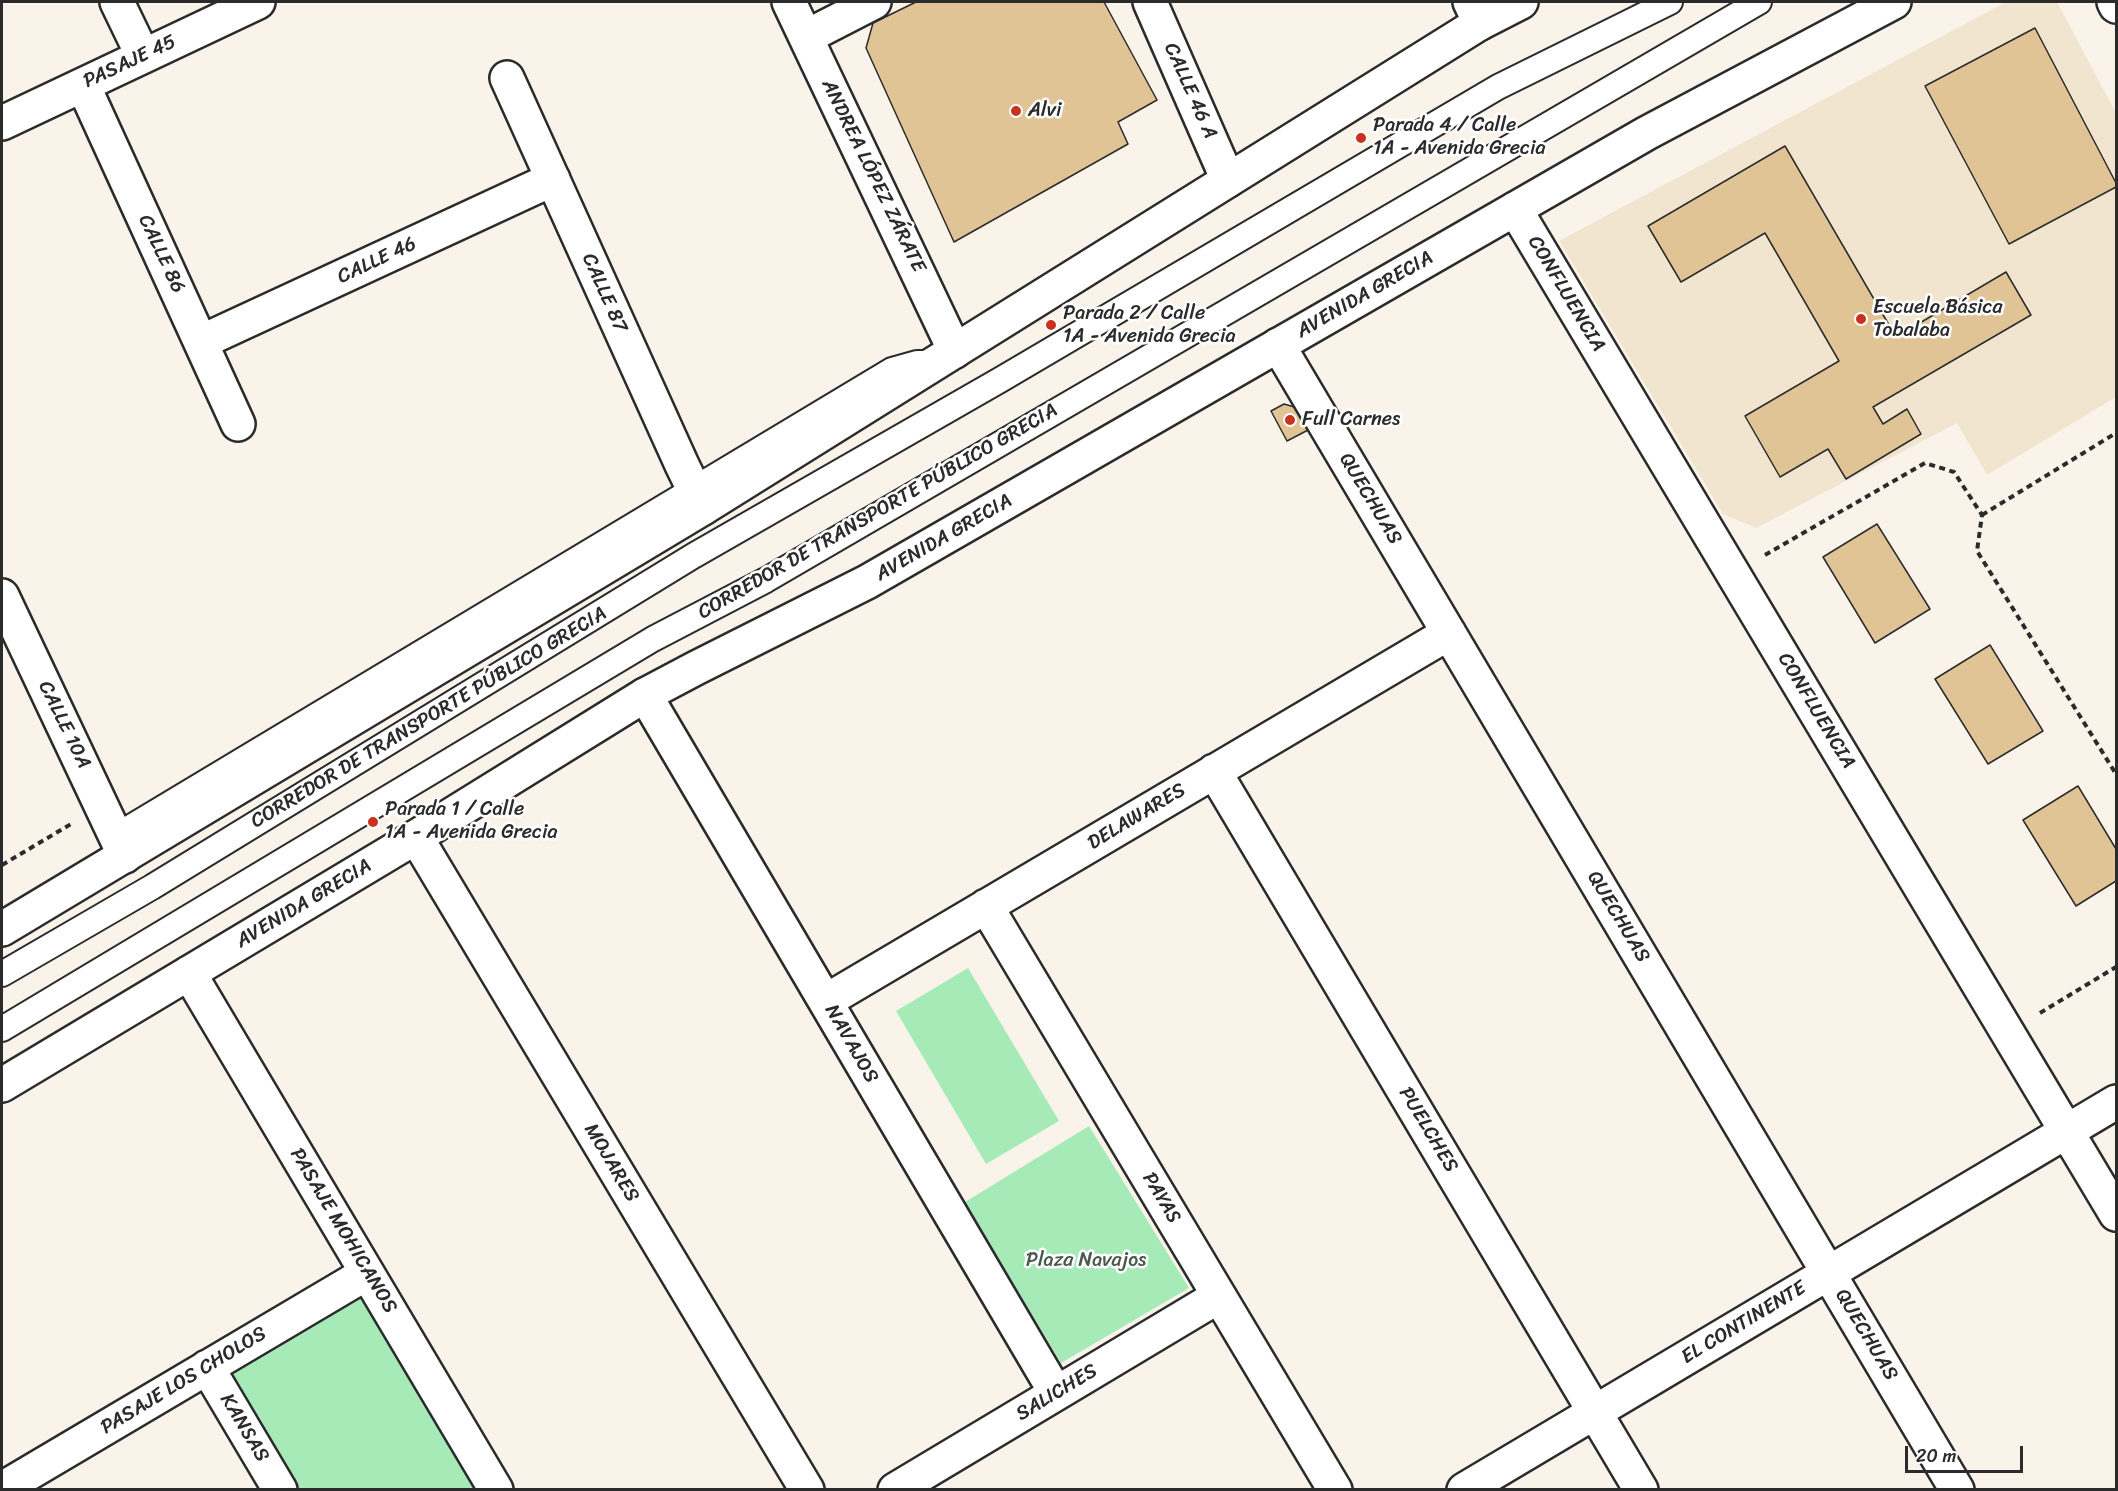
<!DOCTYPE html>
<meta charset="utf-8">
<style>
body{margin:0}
#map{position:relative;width:2118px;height:1491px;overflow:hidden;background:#f9f3ea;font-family:Sriracha,sans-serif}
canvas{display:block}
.frame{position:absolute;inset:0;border:3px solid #2b2b2b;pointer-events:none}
.scale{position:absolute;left:1905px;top:1446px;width:118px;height:27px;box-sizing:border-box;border:3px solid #2b2b2b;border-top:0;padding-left:8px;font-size:18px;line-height:21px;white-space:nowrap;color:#2b2b2b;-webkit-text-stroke:4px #fff;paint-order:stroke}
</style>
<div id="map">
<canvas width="2118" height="1491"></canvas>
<div class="frame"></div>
<div class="scale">20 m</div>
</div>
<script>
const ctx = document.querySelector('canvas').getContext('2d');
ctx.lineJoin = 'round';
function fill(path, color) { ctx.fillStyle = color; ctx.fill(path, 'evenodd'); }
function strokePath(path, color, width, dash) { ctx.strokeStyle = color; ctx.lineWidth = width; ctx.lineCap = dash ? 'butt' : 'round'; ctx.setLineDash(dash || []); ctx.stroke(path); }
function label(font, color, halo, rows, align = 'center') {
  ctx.font = font + ' Sriracha,sans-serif'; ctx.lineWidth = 5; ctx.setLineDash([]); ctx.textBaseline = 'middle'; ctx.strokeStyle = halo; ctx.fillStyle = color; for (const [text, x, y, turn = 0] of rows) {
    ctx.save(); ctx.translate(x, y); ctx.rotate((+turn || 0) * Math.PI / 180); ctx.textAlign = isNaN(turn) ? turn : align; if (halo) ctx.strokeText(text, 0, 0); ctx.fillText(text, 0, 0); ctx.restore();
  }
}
const built = new Path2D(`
 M2006 2H2057L2116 113V397L1987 475 1957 423 1756 528 1723 514 1559 241Z`);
const green = new Path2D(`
 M968 968 1059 1121 986 1164 896 1011Z
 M1089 1126 1189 1288 1061 1363 965 1202Z
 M358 1290 479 1489H294L223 1371Z`);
const building = new Path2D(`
 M916 2H1104L1157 100 1118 122 1128 144 954 242 866 48 873 23Z
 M2035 28 2116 183V187L2009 244 1925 86Z
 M1785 146 1896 337 2006 272 2031 315 1873 407 1883 424 1907 409 1921 434 1846 479 1828 449 1780 477 1745 416 1839 361 1765 233 1681 282 1648 226Z
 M1284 404 1298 408 1310 429 1287 441 1271 411Z
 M1877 524 1930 609 1875 643 1823 557Z
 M1990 645 2043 731 1988 764 1935 679Z
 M2078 786 2116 849V881L2076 906 2023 820Z`);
const path = new Path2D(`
 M1982 515 2116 433
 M1765 555 1925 463 1954 472 1982 515 1977 551 2116 774
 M2 865 71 824
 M2040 1013 2116 967`);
const service = new Path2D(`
 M116 836 892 370 917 363H926
 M2 974 152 887 693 556 1000 380 1498 87 1670 2
 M2 1029 653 639 766 580 1759 2`);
const minor = new Path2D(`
 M117 2 143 56
 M789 2 955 351
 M1150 2 1228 180
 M1470 2 1480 23
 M806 37 874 2
 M507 78 682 465 703 508
 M83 85 238 424
 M2 123 258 2
 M1515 209 2116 1214
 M201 342 553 179
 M1278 345 1957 1490
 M2 596 125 856
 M645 695 1056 1393
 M1214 771 1641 1490
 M416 837 807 1490
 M986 906 1335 1490
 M189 973 496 1490
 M826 1001 1449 633
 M207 1367 280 1490
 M2 1489 367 1273
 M895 1490 1219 1296
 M1464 1490 2116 1102`);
const secondary = new Path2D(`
 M2114 2 2116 6`);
const primary = new Path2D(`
 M2 929 703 508 1480 23 1521 2
 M2 1085 416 837 645 695 696 668 867 582 1647 133 1894 2`);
const markers = [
 [1016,111,6,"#c8321e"],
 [1361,138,6,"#c8321e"],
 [1861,319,6,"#c8321e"],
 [1051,325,6,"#c8321e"],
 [1290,420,6,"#c8321e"],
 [373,822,6,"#c8321e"]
];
const streetNames = [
 ["PASAJE 45",130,62,-25],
 ["CALLE 46 A",1190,91,66],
 ["ANDREA LÓPEZ ZÁRATE",873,176,64],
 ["CALLE 86",161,254,65],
 ["CALLE 46",377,261,-25],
 ["CALLE 87",604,293,66],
 ["CONFLUENCIA",1566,294,59],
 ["AVENIDA GRECIA",1365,295,-30],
 ["QUECHUAS",1370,499,59],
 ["CORREDOR DE TRANSPORTE PÚBLICO GRECIA",878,512,-30],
 ["AVENIDA GRECIA",944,538,-30],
 ["CONFLUENCIA",1816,711,59],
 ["CORREDOR DE TRANSPORTE PÚBLICO GRECIA",429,718,-31],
 ["CALLE 10A",64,725,64],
 ["DELAWARES",1137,817,-31],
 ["AVENIDA GRECIA",304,904,-31],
 ["QUECHUAS",1618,917,59],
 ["NAVAJOS",851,1044,60],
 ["PUELCHES",1428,1130,59],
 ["MOJARES",611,1163,59],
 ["PAYAS",1161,1198,59],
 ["PASAJE MOHICANOS",343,1231,59],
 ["EL CONTINENTE",1744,1323,-31],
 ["QUECHUAS",1866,1335,59],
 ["PASAJE LOS CHOLOS",184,1381,-31],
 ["SALICHES",1057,1393,-31],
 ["KANSAS",244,1428,59]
];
const poiNames = [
 ["Alvi",1028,111],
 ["Parada 4 / Calle",1373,126],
 ["1A - Avenida Grecia",1373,149],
 ["Escuela Básica",1873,308],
 ["Tobalaba",1873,331],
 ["Parada 2 / Calle",1063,314],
 ["1A - Avenida Grecia",1063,337],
 ["Full Carnes",1302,420],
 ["Parada 1 / Calle",385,810],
 ["1A - Avenida Grecia",385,833]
];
const parkNames = [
 ["Plaza Navajos",1086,1261]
];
fill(built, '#f2e5d0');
fill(green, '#a6ebb7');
fill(building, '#e1c495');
strokePath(building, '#2b2b2b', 1.5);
strokePath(service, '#2b2b2b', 28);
strokePath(minor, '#2b2b2b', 38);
strokePath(secondary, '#2b2b2b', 38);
strokePath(primary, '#2b2b2b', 38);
strokePath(path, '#2b2b2b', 4, [6, 4.5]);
strokePath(service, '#fff', 24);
strokePath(minor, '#fff', 33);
strokePath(secondary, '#fff', 33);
strokePath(primary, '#fff', 33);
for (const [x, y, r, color] of markers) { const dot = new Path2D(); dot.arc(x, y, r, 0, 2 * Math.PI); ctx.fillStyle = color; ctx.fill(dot); strokePath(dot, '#fff', 2); }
label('20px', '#2b2b2b', '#fff', streetNames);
label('20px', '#2b2b2b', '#fff', poiNames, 'left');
label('20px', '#4a5b4e', '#fff', parkNames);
</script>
